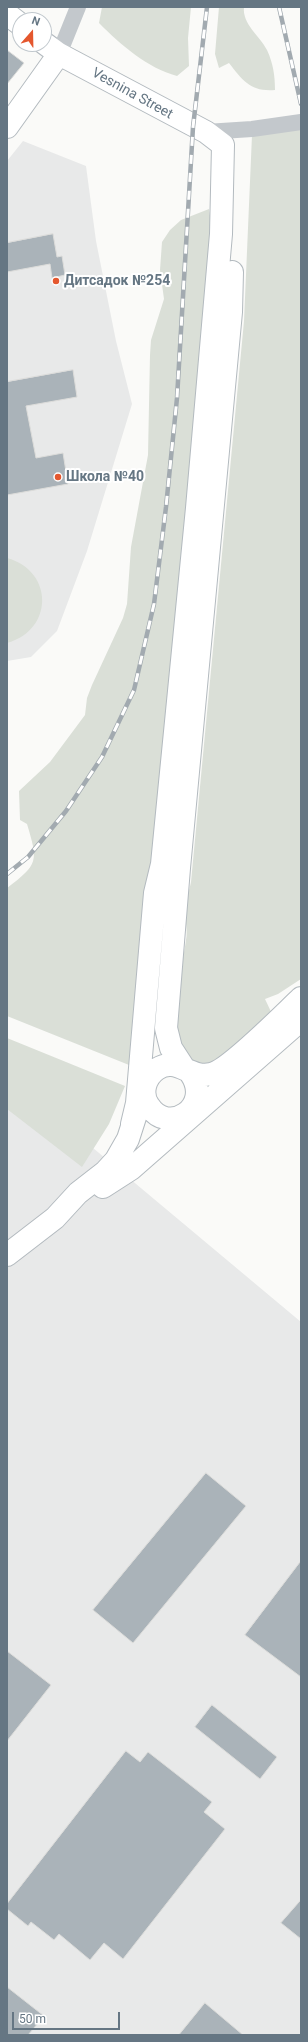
<!DOCTYPE html>
<meta charset="utf-8">
<style>
body{margin:0}
#map{position:relative;width:308px;height:2042px;overflow:hidden;background:#fafaf8;font-family:Roboto,sans-serif}
canvas{display:block}
.frame{position:absolute;inset:0;border:8px solid #657683;pointer-events:none}
.north{position:absolute;left:12px;top:12px;width:40px;height:40px;box-sizing:border-box;background:#fff;border:1px solid #c1c8cd;border-radius:50%;rotate:20deg;font-size:11px;font-weight:700;line-height:16px;text-align:center;color:#657683}
.north::after{content:'';display:block;margin:auto;width:14px;height:18px;background:#e4572e;clip-path:polygon(50% 0,100% 100%,50% 72%,0 100%)}
.scale{position:absolute;left:12px;top:2012px;width:108px;height:18px;box-sizing:border-box;border:2px solid #657683;border-top:0;padding-left:5px;font-size:12px;line-height:14px;white-space:nowrap;color:#657683;-webkit-text-stroke:3px #fff;paint-order:stroke}
</style>
<div id="map">
<canvas width="308" height="2042"></canvas>
<div class="frame"></div>
<div class="north">N</div>
<div class="scale">50 m</div>
</div>
<script>
const ctx = document.querySelector('canvas').getContext('2d');
ctx.lineJoin = 'round';
function fill(path, color) { ctx.fillStyle = color; ctx.fill(path, 'evenodd'); }
function strokePath(path, color, width, dash) { ctx.strokeStyle = color; ctx.lineWidth = width; ctx.lineCap = dash ? 'butt' : 'round'; ctx.setLineDash(dash || []); ctx.stroke(path); }
function label(font, color, halo, rows, align = 'center') {
  ctx.font = font + ' Roboto,sans-serif'; ctx.lineWidth = 4; ctx.setLineDash([]); ctx.textBaseline = 'middle'; ctx.strokeStyle = halo; ctx.fillStyle = color; for (const [text, x, y, turn = 0] of rows) {
    ctx.save(); ctx.translate(x, y); ctx.rotate((+turn || 0) * Math.PI / 180); ctx.textAlign = isNaN(turn) ? turn : align; if (halo) ctx.strokeText(text, 0, 0); ctx.fillText(text, 0, 0); ctx.restore();
  }
}
const built = new Path2D(`
 M23 141 86 166 96 241 116 341 132 404 87 551 57 631 31 657 7 661V161Z
 M7 1076 301 1322V2035H7Z`);
const green = new Path2D(`
 M102 7H191L188 38 189 66 177 76C147 68 121 45 99 23Z
 M219 7H244C242 24 260 36 267 50 273 63 275 75 275 90 251 92 243 81 229 63L219 68 215 54Z
 M300 126 301 979 278 994 265 999 273 1016 217 1066C212 1066 206 1068 202 1066 157 1050 182 972 186 940 188 930 185 922 185 912 185 903 189 892 191 882L244 321 252 135Z
 M209 209 216 257 134 1067 7 1016V888C39 864 38 861 27 824L20 820 19 791 50 762 85 715 87 698 92 685 123 618 127 604 131 547 148 455 150 355 151 340 164 299 160 270 162 242 170 230 181 220Z
 M7 558C54 571 54 630 7 643Z
 M7 1038 125 1086 109 1124 82 1167 7 1109Z`);
const building = new Path2D(`
 M7 50 24 63 7 84Z
 M53 234 57 257 62 256 65 275 52 278 50 264 7 272V243Z
 M73 370 77 397 26 406 36 458 63 453 68 484 7 495V382Z
 M206 1473 246 1506 133 1643 93 1610Z
 M301 1561V1677L245 1635Z
 M7 1651 51 1685 7 1741Z
 M212 1705 277 1757 260 1779 195 1727Z
 M126 1751 140 1762 148 1752 212 1802 204 1812 225 1829 123 1959 104 1943 90 1960 59 1934 54 1940 31 1922 28 1926 7 1909V1904Z
 M301 1900V1939L281 1923Z
 M7 1987 44 2016 28 2035H7Z
 M205 2003 243 2035H179Z`);
const street = new Path2D(`
 M59 54 78 7
 M206 132 252 129 301 122`);
const secondary = new Path2D(`
 M7 14 20 24
 M44 43 59 54 206 132 223 145
 M7 127 59 54
 M184 1068 171 1048 166 1028 179 868 231 312 232 272
 M191 1074C213 1107 168 1136 149 1106 140 1094 145 1077 157 1069 177 1056 189 1079 211 1074 229 1070 284 1014 301 998
 M132 1124 137 1103 155 893 162 864 197 508 221 234 223 145
 M103 1187 131 1169 301 1020
 M7 1255 55 1218 78 1193 105 1172 116 1160 128 1139 137 1111`);
const rail = new Path2D(`
 M279 7 301 104
 M7 874 28 857 66 811 102 757 134 690 154 604 166 507 177 398 193 127 207 7`);
const markers = [
 [56,281,4,"#e4572e"],
 [58,477,4,"#e4572e"]
];
const streetNames = [
 ["Vesnina Street",132,94,29]
];
const poiNames = [
 ["Дитсадок №254",64,281],
 ["Школа №40",66,477]
];
fill(built, '#e8e9e9');
fill(green, '#dadfd7');
fill(building, '#aab3b9');
strokePath(building, '#dcdcda', 1);
strokePath(secondary, '#b3babf', 24);
strokePath(street, '#c3c8cc', 16);
strokePath(secondary, '#fff', 22);
strokePath(rail, '#a2aab0', 4.5);
strokePath(rail, '#fff', 3, [9]);
for (const [x, y, r, color] of markers) { const dot = new Path2D(); dot.arc(x, y, r, 0, 2 * Math.PI); ctx.fillStyle = color; ctx.fill(dot); strokePath(dot, '#fff', 1.5); }
label('14px', '#657683', '#fff', streetNames);
label('bold 14px', '#657683', '#fff', poiNames, 'left');
</script>
